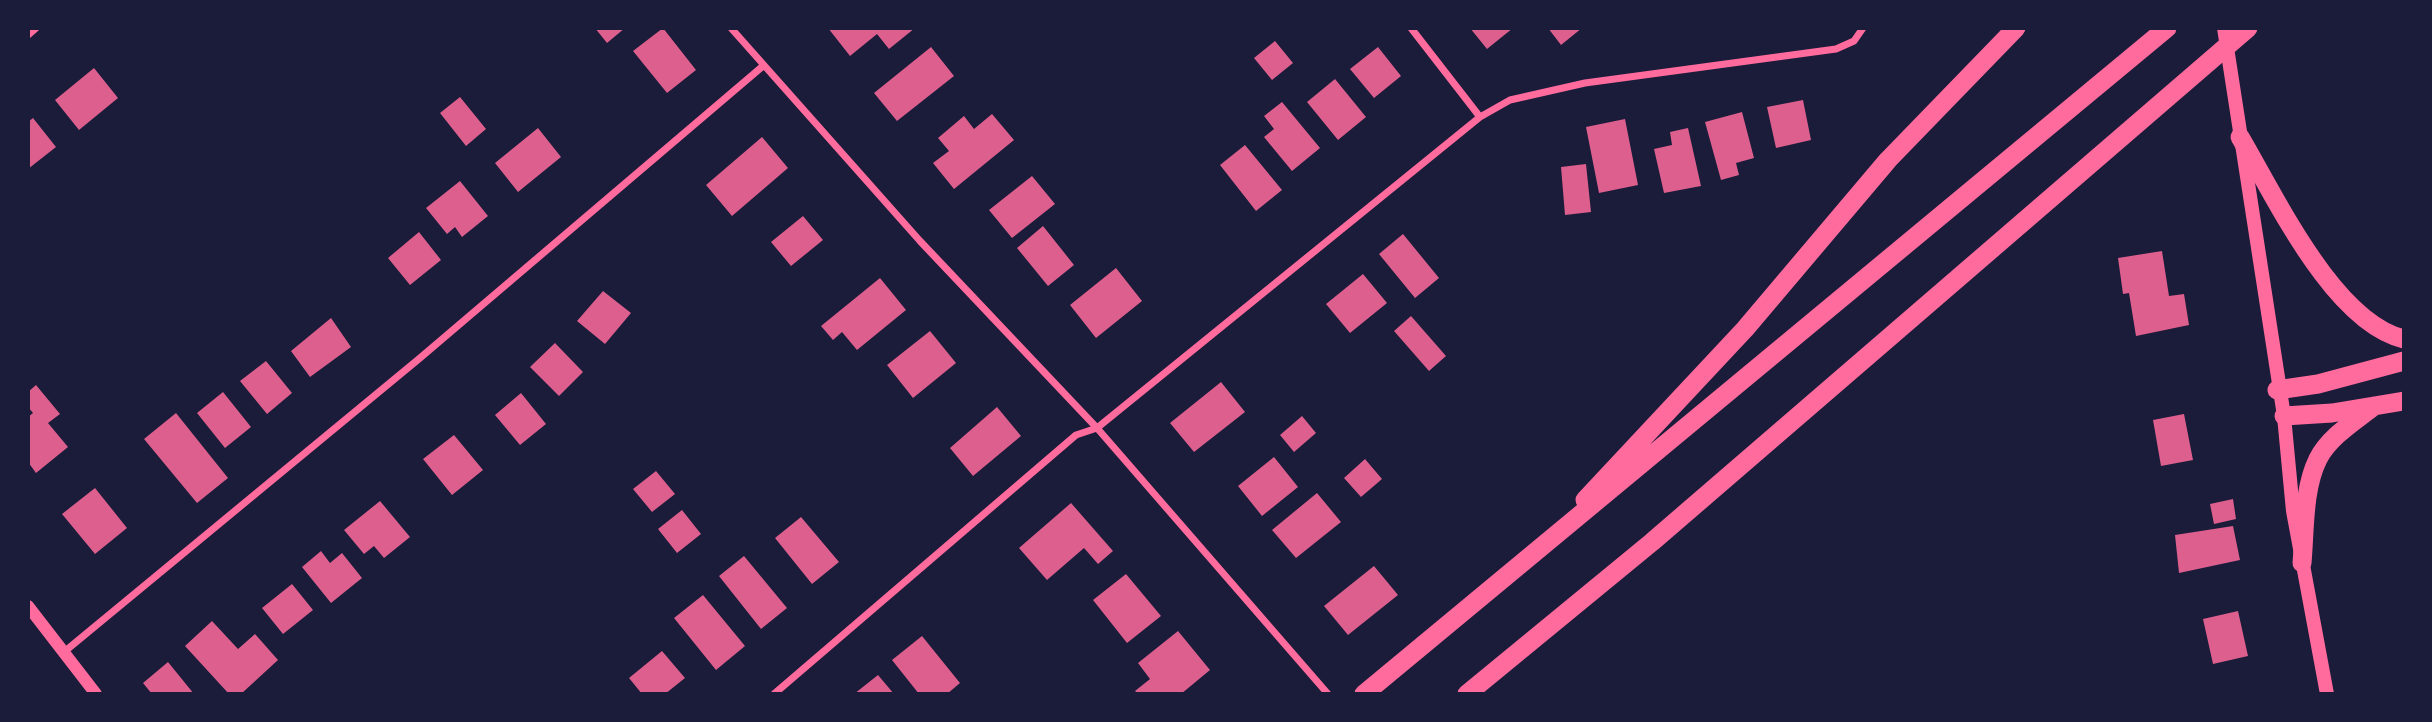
<!DOCTYPE html>
<style>
body{margin:0}
#map{position:relative;width:2432px;height:722px;overflow:hidden;background:#1b1b3a;font-family:Inter,sans-serif}
canvas{display:block}
.frame{position:absolute;inset:0;border:30px solid #1b1b3a;pointer-events:none}
</style>
<div id="map">
<canvas width="2432" height="722"></canvas>
<div class="frame"></div>
</div>
<script>
const ctx = document.querySelector('canvas').getContext('2d');
ctx.lineJoin = 'round';
function fill(path, color) { ctx.fillStyle = color; ctx.fill(path, 'evenodd'); }
function strokePath(path, color, width, dash) { ctx.strokeStyle = color; ctx.lineWidth = width; ctx.lineCap = dash ? 'butt' : 'round'; ctx.setLineDash(dash || []); ctx.stroke(path); }
const building = new Path2D(`
 M595 28H625L607 43Z
 M663 28 696 70 667 93 633 51Z
 M828 28H915L889 49 877 34 850 56Z
 M1470 28H1513L1487 49Z
 M1548 28H1582L1561 45Z
 M1275 41 1293 63 1272 80 1254 58Z
 M931 47 954 76 897 121 874 93Z
 M1378 47 1401 76 1374 98 1350 69Z
 M94 68 118 98 79 130 55 100Z
 M1335 79 1366 117 1338 140 1307 102Z
 M460 97 486 129 466 146 440 113Z
 M1803 100 1811 140 1776 148 1767 107Z
 M1282 102 1320 148 1292 171 1264 137 1274 129 1264 116Z
 M1742 112 1754 158 1736 163 1739 175 1721 180 1705 122Z
 M992 114 1014 140 954 189 933 163 949 151 938 138 964 116 974 129Z
 M33 118 56 147 28 169V122Z
 M1625 119 1638 185 1599 193 1586 127Z
 M538 128 561 157 518 192 495 163Z
 M1688 128 1701 186 1664 193 1654 149 1672 145 1670 132Z
 M762 137 788 168 732 216 706 185Z
 M1245 145 1282 190 1256 211 1220 165Z
 M1586 164 1591 212 1565 215 1561 167Z
 M1032 176 1055 204 1012 238 989 210Z
 M460 181 488 216 462 237 455 227 447 234 426 208Z
 M803 216 823 240 791 266 771 242Z
 M1043 226 1074 265 1048 286 1017 248Z
 M419 232 441 260 410 285 388 258Z
 M1403 234 1439 278 1415 298 1379 254Z
 M2162 251 2169 296 2184 294 2189 325 2136 336 2129 293 2123 294 2118 258Z
 M1116 268 1142 301 1096 338 1070 305Z
 M1363 274 1387 303 1350 333 1326 304Z
 M880 278 906 310 857 350 842 332 833 340 821 326Z
 M603 291 631 313 605 344 577 321Z
 M1411 316 1446 356 1429 371 1394 331Z
 M331 318 351 347 310 377 291 351Z
 M930 331 956 363 913 398 887 365Z
 M555 343 583 372 559 396 530 367Z
 M266 361 292 393 267 414 240 381Z
 M1221 382 1245 412 1194 452 1170 423Z
 M36 385 60 414 48 423 68 447 36 473 28 462V417L33 413 28 407V392Z
 M223 392 251 427 225 448 197 413Z
 M521 393 546 424 520 445 495 415Z
 M997 407 1021 436 973 476 950 448Z
 M176 413 228 478 197 503 144 439Z
 M2184 414 2193 460 2161 466 2153 420Z
 M1302 416 1316 433 1294 452 1280 435Z
 M454 435 483 470 452 495 423 459Z
 M1274 457 1298 487 1262 516 1238 486Z
 M1365 459 1382 479 1361 497 1344 478Z
 M656 471 675 494 652 512 633 489Z
 M95 488 127 528 95 554 62 514Z
 M1317 493 1341 522 1296 558 1272 530Z
 M2233 499 2236 519 2214 524 2210 504Z
 M380 501 410 537 384 558 374 546 364 554 344 530Z
 M1071 503 1113 551 1098 564 1084 548 1047 580 1019 548Z
 M682 510 701 534 677 553 658 529Z
 M801 517 839 562 812 584 775 538Z
 M2233 526 2240 560 2179 573 2175 535Z
 M321 551 330 563 342 553 362 578 331 603 302 567Z
 M744 556 787 608 761 629 719 576Z
 M1374 566 1398 595 1348 635 1324 606Z
 M1126 574 1161 616 1127 643 1093 600Z
 M292 584 313 610 283 634 262 608Z
 M703 595 745 646 716 670 674 618Z
 M2238 611 2248 656 2213 664 2203 619Z
 M212 621 238 649 255 634 278 660 241 694H229L185 646Z
 M1178 631 1210 670 1181 694H1138L1135 691 1150 679 1138 663Z
 M922 636 960 683 947 694H919L892 660Z
 M662 651 685 678 665 694H642L629 678Z
 M168 662 194 694H152L143 683Z
 M878 675 894 694H854Z`);
const minor = new Path2D(`
 M731 28 920 241 1097 428 1328 694
 M1411 28 1480 117
 M28 35 36 28
 M64 652 420 358 763 66
 M774 694 1076 435 1097 428 1480 117 1510 100 1585 83 1836 49 1854 41 1863 28`);
const tertiary = new Path2D(`
 M28 606 96 694`);
const secondary = new Path2D(`
 M2224 28 2284 416 2293 511 2327 694`);
const trunk = new Path2D(`
 M2240 137C2275 196 2333 322 2404 339
 M2277 390 2318 384 2404 361
 M2284 416 2332 413 2404 401
 M1585 500 1745 329 1888 160 2016 28
 M2302 563C2305 530 2303 489 2318 459 2329 437 2355 421 2374 406
 M1364 694 2167 28
 M1467 694 1652 542 2248 28`);
fill(building, '#dd5f8e');
strokePath(minor, '#ff6b9d', 7);
strokePath(tertiary, '#ff6b9d', 12);
strokePath(secondary, '#ff6b9d', 14);
strokePath(trunk, '#ff6b9d', 19);
</script>
